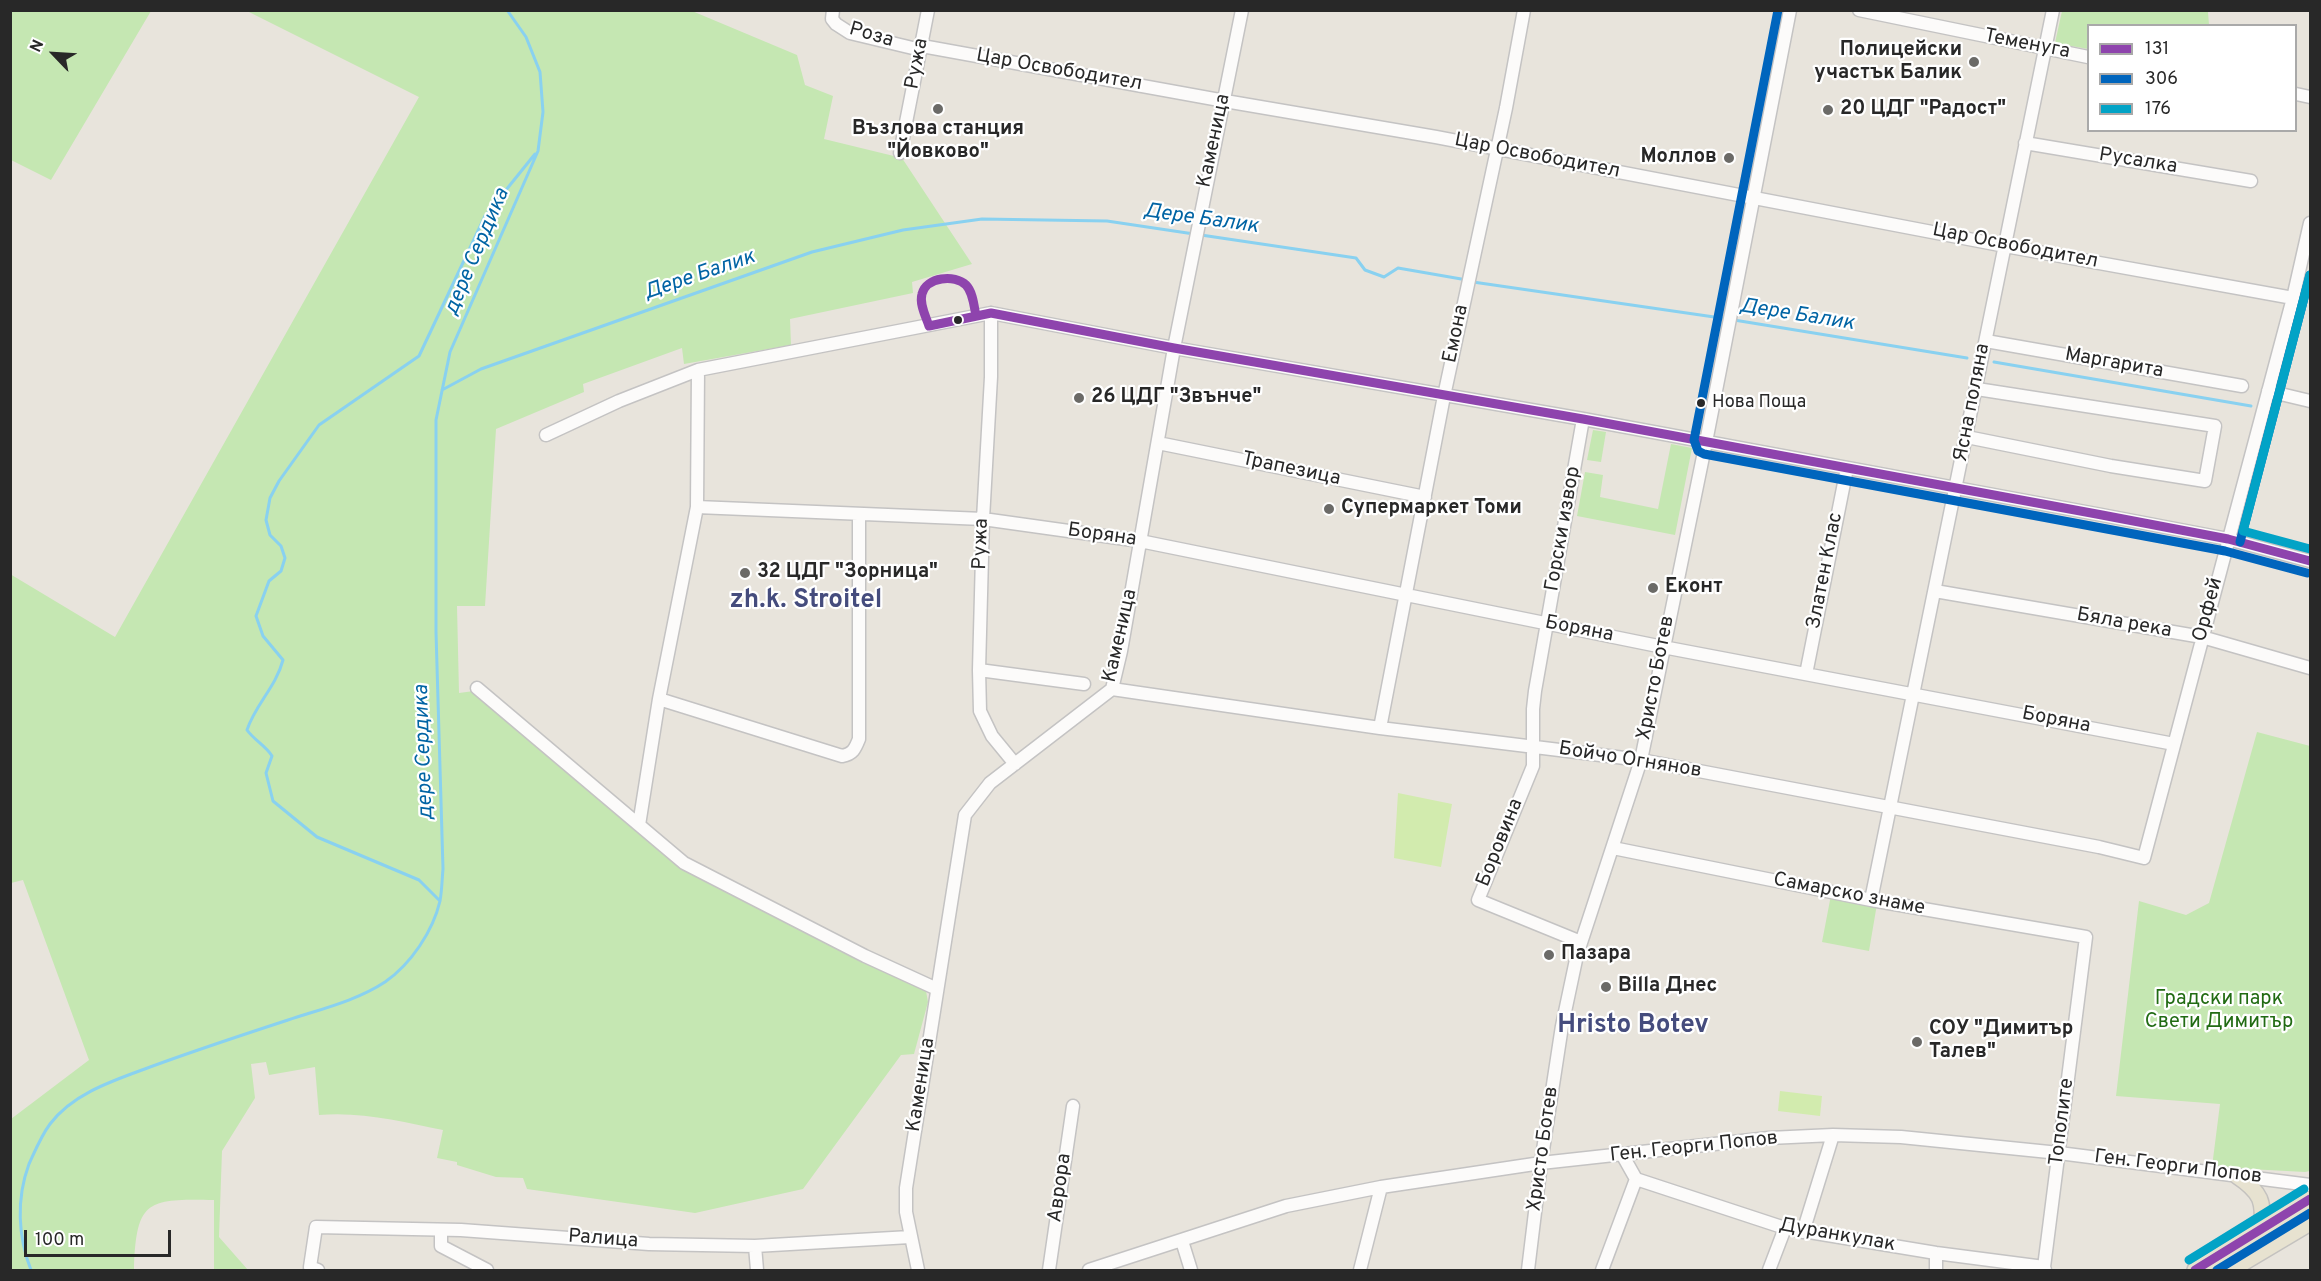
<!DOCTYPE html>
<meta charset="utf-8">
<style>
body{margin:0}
#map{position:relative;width:2321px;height:1281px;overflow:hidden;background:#e8e4dc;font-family:Overpass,sans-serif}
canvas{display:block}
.frame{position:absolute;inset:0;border:12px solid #282828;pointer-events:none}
.legend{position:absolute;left:2087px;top:24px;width:210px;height:108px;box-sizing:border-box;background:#fff;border:2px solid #a9a9a9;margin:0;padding:8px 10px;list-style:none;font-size:18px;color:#282828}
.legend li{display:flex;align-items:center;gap:12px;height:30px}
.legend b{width:30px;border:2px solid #a9a9a9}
.north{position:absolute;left:24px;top:24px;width:60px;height:60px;-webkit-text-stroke:4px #fff;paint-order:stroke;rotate:295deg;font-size:16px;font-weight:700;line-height:24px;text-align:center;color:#282828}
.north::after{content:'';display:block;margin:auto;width:21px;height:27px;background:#282828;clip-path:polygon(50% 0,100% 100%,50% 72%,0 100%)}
.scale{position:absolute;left:24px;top:1230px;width:147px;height:27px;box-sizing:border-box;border:3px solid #282828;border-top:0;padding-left:8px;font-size:18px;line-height:21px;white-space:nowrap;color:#282828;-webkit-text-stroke:4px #fff;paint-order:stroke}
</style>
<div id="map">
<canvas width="2321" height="1281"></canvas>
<div class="frame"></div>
<ul class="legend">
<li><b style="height:8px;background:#8e44ad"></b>131</li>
<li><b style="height:8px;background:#0065bd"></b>306</li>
<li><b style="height:8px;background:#02a3c6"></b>176</li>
</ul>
<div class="north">N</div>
<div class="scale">100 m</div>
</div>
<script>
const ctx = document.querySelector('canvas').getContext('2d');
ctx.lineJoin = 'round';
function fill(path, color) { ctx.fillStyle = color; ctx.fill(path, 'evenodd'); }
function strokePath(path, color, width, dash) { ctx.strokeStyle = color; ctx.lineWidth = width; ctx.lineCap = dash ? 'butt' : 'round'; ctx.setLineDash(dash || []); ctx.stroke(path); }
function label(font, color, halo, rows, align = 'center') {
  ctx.font = font + ' Overpass,sans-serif'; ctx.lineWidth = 4.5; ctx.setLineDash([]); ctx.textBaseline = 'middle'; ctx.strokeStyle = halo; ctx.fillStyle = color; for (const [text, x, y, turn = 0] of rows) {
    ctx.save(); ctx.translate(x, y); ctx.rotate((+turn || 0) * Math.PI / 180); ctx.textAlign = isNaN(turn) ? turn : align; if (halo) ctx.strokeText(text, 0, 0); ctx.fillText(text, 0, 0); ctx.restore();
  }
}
const green = new Path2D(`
 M2176 10 2208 12 2209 25 2088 26V49L2055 43 2062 11Z
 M10 11H151L51 180 11 160Z
 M247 11H692L797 55 805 85 833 96 824 139 902 158 972 264 912 282 913 293 790 319 791 345 684 364 682 348 583 384 584 392 496 429 485 606H457L459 693 474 691 682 867 926 991 928 1002 914 1054 901 1055 803 1189 695 1213 527 1189 523 1178 496 1177 457 1165V1162L437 1158 443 1130C404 1122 360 1111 319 1115L315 1067 269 1075 266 1062 251 1064 255 1098 222 1151 219 1237 248 1270H214V1200C148 1199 136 1199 134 1270H11V1119L89 1060 23 880 11 883 10 574 115 637 419 97Z
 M1593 430 1606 432 1601 462 1587 460Z
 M1671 444 1692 448 1675 535 1577 516 1585 472 1603 475 1600 497 1658 509Z
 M2257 732 2310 746V1171L2305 1172 2212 1167 2220 1104 2116 1096 2139 901 2186 915 2209 903Z
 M1831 895 1877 904 1869 951 1822 942Z`);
const pitch = new Path2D(`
 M1398 793 1452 804 1441 867 1394 858Z
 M1780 1091 1822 1096 1820 1116 1778 1111Z`);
const stream = new Path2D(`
 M1201 235 1356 258 1365 270 1384 277 1398 268 1467 280
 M1473 282 1728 319
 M1734 320 1967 358
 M1994 362 2251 406
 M442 390 481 369 812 252 903 230 982 219 1107 221 1194 234
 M440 901 419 880 317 837 273 801 266 773 272 756C266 746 254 740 247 730 255 705 276 687 283 660L263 636 256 616 269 581 281 571 285 558 281 546 270 535 266 520 270 498 279 481 319 425 419 356 485 216 535 154
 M31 1270C18 1237 16 1199 29 1164 35 1151 41 1136 50 1124 72 1095 109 1082 142 1070 190 1052 239 1036 288 1020 321 1009 356 1001 385 982 411 964 433 931 440 901 442 890 442 879 443 869L436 632V420L450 352 538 151 543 112 540 72 526 37 507 10`);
const minor = new Path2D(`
 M833 10 832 19 836 24 850 33 921 50
 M1859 10 2088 57
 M922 46 1225 101 1436 137 2005 246 2293 298
 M2296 94 2310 97
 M2025 143 2251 181
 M900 153 928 10
 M991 313V377L983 519 979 670 980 711 992 736 1015 764
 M1986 341 2242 386
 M2268 391 2310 401
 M546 435 619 401 698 370 991 313 1174 348 1583 419 2102 515 2228 539 2310 561
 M1967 437 2111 466 2205 481 2215 426 1977 389
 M1158 443 1425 497
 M697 507 983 519 1140 541 1663 647 2174 744
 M1935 591 2202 637 2310 668
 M979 670 1084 684
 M1806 674 1847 468
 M477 688 684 863 865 956 937 989
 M1112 689 1380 728 1641 760 2099 847 2144 858 2293 298 2310 223
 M659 699 842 756C853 754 855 749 859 739V514
 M1380 728 1444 396 1506 108 1524 10
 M639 825 659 699 697 507 698 370
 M1613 848 1871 900 2086 937 2044 1267 2045 1270
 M1871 900 2053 10
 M1581 942 1478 900 1533 766V709L1535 691 1583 419
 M1636 1179 1785 1228 1936 1253 2044 1267
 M441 1230V1246L487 1270
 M1803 1232 1833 1135
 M1182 1241 1191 1270
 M755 1246 757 1270
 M1936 1253V1270
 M318 1270 310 1267 316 1227 461 1230 649 1244 755 1246 910 1237
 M918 1270 906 1212V1188L965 815 990 783 1112 689 1121 651 1174 348 1242 10
 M1049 1270 1073 1106
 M1089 1270 1286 1206 1381 1187 1541 1163 1769 1138 1833 1135 1901 1137 2059 1153 2310 1185
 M1360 1270 1381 1187
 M1528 1270 1541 1163 1562 1026 1577 955 1641 760 1706 442 1790 10
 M1602 1270 1636 1179 1623 1156
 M1769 1270 1785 1228`);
const major = new Path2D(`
 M2237 1176C2261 1192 2265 1202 2261 1230
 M2195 1270 2310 1199
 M2231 1270 2310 1223`);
const bus1 = new Path2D(`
 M976 316C974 306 973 292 966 285 955 274 926 277 922 294 919 304 926 317 929 326L991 313 1174 348 1583 419 2102 515 2228 539 2310 561
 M2195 1270 2310 1199`);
const bus2 = new Path2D(`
 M1778 10 1694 440 1698 451 1704 454 2225 551 2307 573
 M2240 542 2310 275
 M2217 1270 2310 1213`);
const bus3 = new Path2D(`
 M2310 275 2243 531 2310 549
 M2189 1260 2304 1189`);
const markers = [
 [1974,62,6,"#6b6a67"],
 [938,109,6,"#6b6a67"],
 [1828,110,6,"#6b6a67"],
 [1729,158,6,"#6b6a67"],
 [958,320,5,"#282828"],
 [1079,398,6,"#6b6a67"],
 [1701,403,5,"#282828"],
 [1329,509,6,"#6b6a67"],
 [745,573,6,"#6b6a67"],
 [1653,588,6,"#6b6a67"],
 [1549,955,6,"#6b6a67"],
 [1606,987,6,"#6b6a67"],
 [1917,1042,6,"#6b6a67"]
];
const busNames = [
 ["Нова Поща",1712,403]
];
const streetNames = [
 ["Роза",871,36,16],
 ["Теменуга",2027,45,11],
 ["Ружа",918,64,-79],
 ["Цар Освободител",1059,71,10],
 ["Каменица",1215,141,-78],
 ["Цар Освободител",1537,157,11],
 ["Русалка",2138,162,9],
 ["Цар Освободител",2015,247,11],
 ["Емона",1457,334,-78],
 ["Маргарита",2114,364,10],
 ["Ясна поляна",1973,403,-79],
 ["Трапезица",1291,470,12],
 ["Горски извор",1564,529,-80],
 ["Боряна",1102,536,8],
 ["Ружа",982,544,-88],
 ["Златен Клас",1826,571,-79],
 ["Орфей",2209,610,-75],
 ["Бяла река",2124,624,10],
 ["Боряна",1579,630,11],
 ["Каменица",1121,636,-77],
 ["Христо Ботев",1657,678,-79],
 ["Боряна",2056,721,11],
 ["Бойчо Огнянов",1630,761,9],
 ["Боровина",1501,843,-68],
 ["Самарско знаме",1849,895,11],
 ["Каменица",922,1085,-81],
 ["Тополите",2063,1122,-83],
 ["Ген. Георги Попов",1694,1148,-6],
 ["Христо Ботев",1544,1149,-82],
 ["Ген. Георги Попов",2178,1168,7],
 ["Аврора",1061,1188,-82],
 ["Дуранкулак",1837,1236,10],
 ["Ралица",603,1240,4]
];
const poiNames = [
 ["Полицейски",1962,51,"right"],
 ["участък Балик",1962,74,"right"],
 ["20 ЦДГ \"Радост\"",1840,110],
 ["Възлова станция",938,130,"center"],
 ["\"Йовково\"",938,153,"center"],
 ["Моллов",1717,158,"right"],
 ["26 ЦДГ \"Звънче\"",1091,398],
 ["Супермаркет Томи",1341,509],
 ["32 ЦДГ \"Зорница\"",757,573],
 ["Еконт",1665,588],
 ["Пазара",1561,955],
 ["Billa Днес",1618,987],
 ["СОУ \"Димитър",1929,1030],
 ["Талев\"",1929,1053]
];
const parkNames = [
 ["Градски парк",2219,1000],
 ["Свети Димитър",2219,1023]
];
const waterNames = [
 ["Дере Балик",1201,220,8],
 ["дере Сердика",478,252,-67],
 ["Дере Балик",700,276,-19],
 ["Дере Балик",1797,316,9],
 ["дере Сердика",425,752,-92]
];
const districtNames = [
 ["zh.k. Stroitel",806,602],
 ["Hristo Botev",1633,1027]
];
fill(green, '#c5e7b2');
fill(pitch, '#d2ebae');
strokePath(stream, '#89d1f0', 3);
strokePath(minor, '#c4c3c3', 15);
strokePath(major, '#c4c2bf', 18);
strokePath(minor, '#fcfbfa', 12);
strokePath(major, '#e7e2d0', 15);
strokePath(bus1, '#8e44ad', 9);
strokePath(bus2, '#0065bd', 9);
strokePath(bus3, '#02a3c6', 9);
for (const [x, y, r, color] of markers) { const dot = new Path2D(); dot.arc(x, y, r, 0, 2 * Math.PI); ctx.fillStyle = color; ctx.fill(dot); strokePath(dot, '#fff', 2); }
label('18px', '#282828', '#fff', busNames, 'left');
label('20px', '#282828', '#fff', streetNames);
label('bold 20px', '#282828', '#fff', poiNames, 'left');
label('20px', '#216b13', '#fff', parkNames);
label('italic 21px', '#0164a4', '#fff', waterNames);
label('bold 26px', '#454c7d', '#fff', districtNames);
</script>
